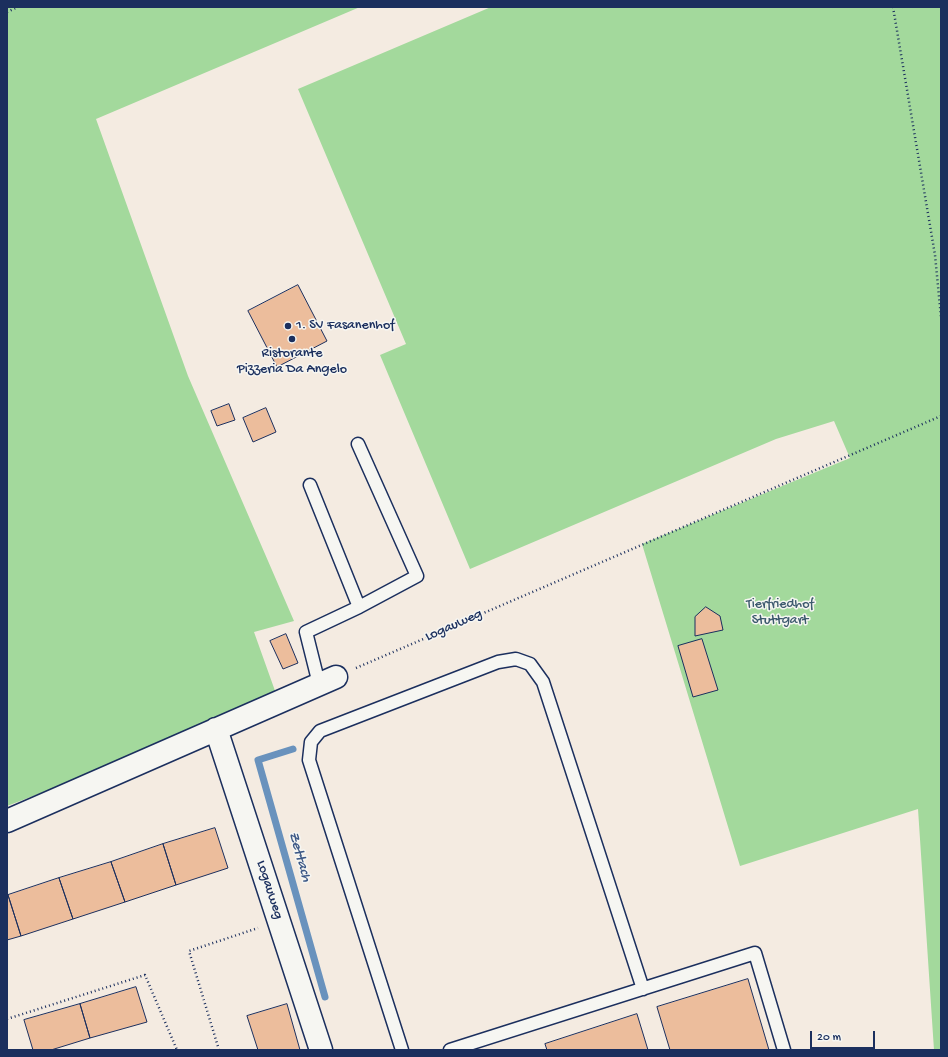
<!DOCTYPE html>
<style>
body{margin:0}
#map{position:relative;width:948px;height:1057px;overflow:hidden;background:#f4ebe1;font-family:"Gochi Hand",sans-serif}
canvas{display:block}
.frame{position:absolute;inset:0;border:8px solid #1b2f5e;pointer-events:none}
.scale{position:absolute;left:810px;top:1031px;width:65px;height:18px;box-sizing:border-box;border:2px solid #1b2f5e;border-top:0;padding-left:5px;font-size:12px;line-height:14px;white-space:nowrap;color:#1b2f5e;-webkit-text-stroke:3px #f6f6f2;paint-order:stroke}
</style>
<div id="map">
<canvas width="948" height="1057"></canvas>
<div class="frame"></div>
<div class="scale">20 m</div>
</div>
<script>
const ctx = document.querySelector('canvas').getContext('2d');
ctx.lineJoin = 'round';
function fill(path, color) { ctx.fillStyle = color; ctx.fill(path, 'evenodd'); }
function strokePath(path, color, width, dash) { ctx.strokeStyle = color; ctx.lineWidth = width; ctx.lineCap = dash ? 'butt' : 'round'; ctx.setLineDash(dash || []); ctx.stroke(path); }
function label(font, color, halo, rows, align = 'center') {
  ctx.font = font + ' "Gochi Hand",sans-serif'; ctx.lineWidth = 3; ctx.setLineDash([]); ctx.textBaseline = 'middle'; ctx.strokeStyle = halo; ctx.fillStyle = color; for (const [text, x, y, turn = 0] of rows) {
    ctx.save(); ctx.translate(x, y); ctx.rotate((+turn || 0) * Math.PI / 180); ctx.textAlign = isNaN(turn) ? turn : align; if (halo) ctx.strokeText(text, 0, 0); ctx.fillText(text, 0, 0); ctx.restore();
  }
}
const green = new Path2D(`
 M7 7H360L96 119 188 376 294 621 254 632 279 702 7 806Z
 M491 7H941V1050H934L918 809 740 866 642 544 850 458 834 421 776 439 470 569 380 355 406 344 298 89Z`);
const stream = new Path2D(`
 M293 749 258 760 325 997`);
const building = new Path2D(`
 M298 285 327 341 277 367 248 311Z
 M229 404 235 420 217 426 211 411Z
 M266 408 276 432 253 442 243 418Z
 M706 607 720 616 723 630 695 636V617Z
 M286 634 298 663 283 669 270 641Z
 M702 639 718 690 693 697 678 646Z
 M215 828 228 868 176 885 163 844Z
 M163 844 176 885 125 902 111 862Z
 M111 862 125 902 73 919 59 878Z
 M59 878 73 919 21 936 8 895Z
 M8 895 21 936 7 940V896Z
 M748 979 769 1050H670L657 1007Z
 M136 987 147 1022 90 1038 80 1004Z
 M80 1004 90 1038 51 1050H33L24 1020Z
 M287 1004 300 1050H258L247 1016Z
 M637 1014 648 1050H547L545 1044Z`);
const path = new Path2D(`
 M893 7 935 255 941 317
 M7 12 18 7
 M356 668 941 416
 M7 1019 145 975 177 1050
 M219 1050 189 951 258 928`);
const lane = new Path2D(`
 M310 485 359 607
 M319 684 306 632 359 607 417 576 358 444
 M402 1050 309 760 311 742 320 731 498 662 516 659 530 664 543 682 643 989
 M450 1050 755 953 784 1050`);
const street = new Path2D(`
 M216 729 321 1050
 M7 821 336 677`);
const markers = [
 [288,326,4,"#1b2f5e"],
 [292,339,4,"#1b2f5e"]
];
const poiNames = [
 ["1. SV Fasanenhof",296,326],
 ["Ristorante",292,354,"center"],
 ["Pizzeria Da Angelo",292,370,"center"]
];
const parkNames = [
 ["Tierfriedhof",780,605],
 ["Stuttgart",780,621]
];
const streetNames = [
 ["Logauweg",454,626,-24],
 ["Logauweg",269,890,72]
];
const waterNames = [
 ["Zettach",299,857,74]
];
fill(green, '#a3d99c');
strokePath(stream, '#6992bd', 7);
fill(building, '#ecbd9c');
strokePath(building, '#1b2f5e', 1);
strokePath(lane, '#1b2f5e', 15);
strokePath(street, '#1b2f5e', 25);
strokePath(path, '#1b2f5e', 2.5, [1, 3]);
strokePath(lane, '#f6f6f2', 12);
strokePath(street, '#f6f6f2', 22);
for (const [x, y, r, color] of markers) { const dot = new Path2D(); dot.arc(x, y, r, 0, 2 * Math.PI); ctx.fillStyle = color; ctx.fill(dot); strokePath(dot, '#f6f6f2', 1.5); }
label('14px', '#1b2f5e', '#f6f6f2', poiNames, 'left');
label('14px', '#3d5a6e', '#f6f6f2', parkNames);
label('14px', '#1b2f5e', '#f6f6f2', streetNames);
label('italic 15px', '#3c5886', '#f6f6f2', waterNames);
</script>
